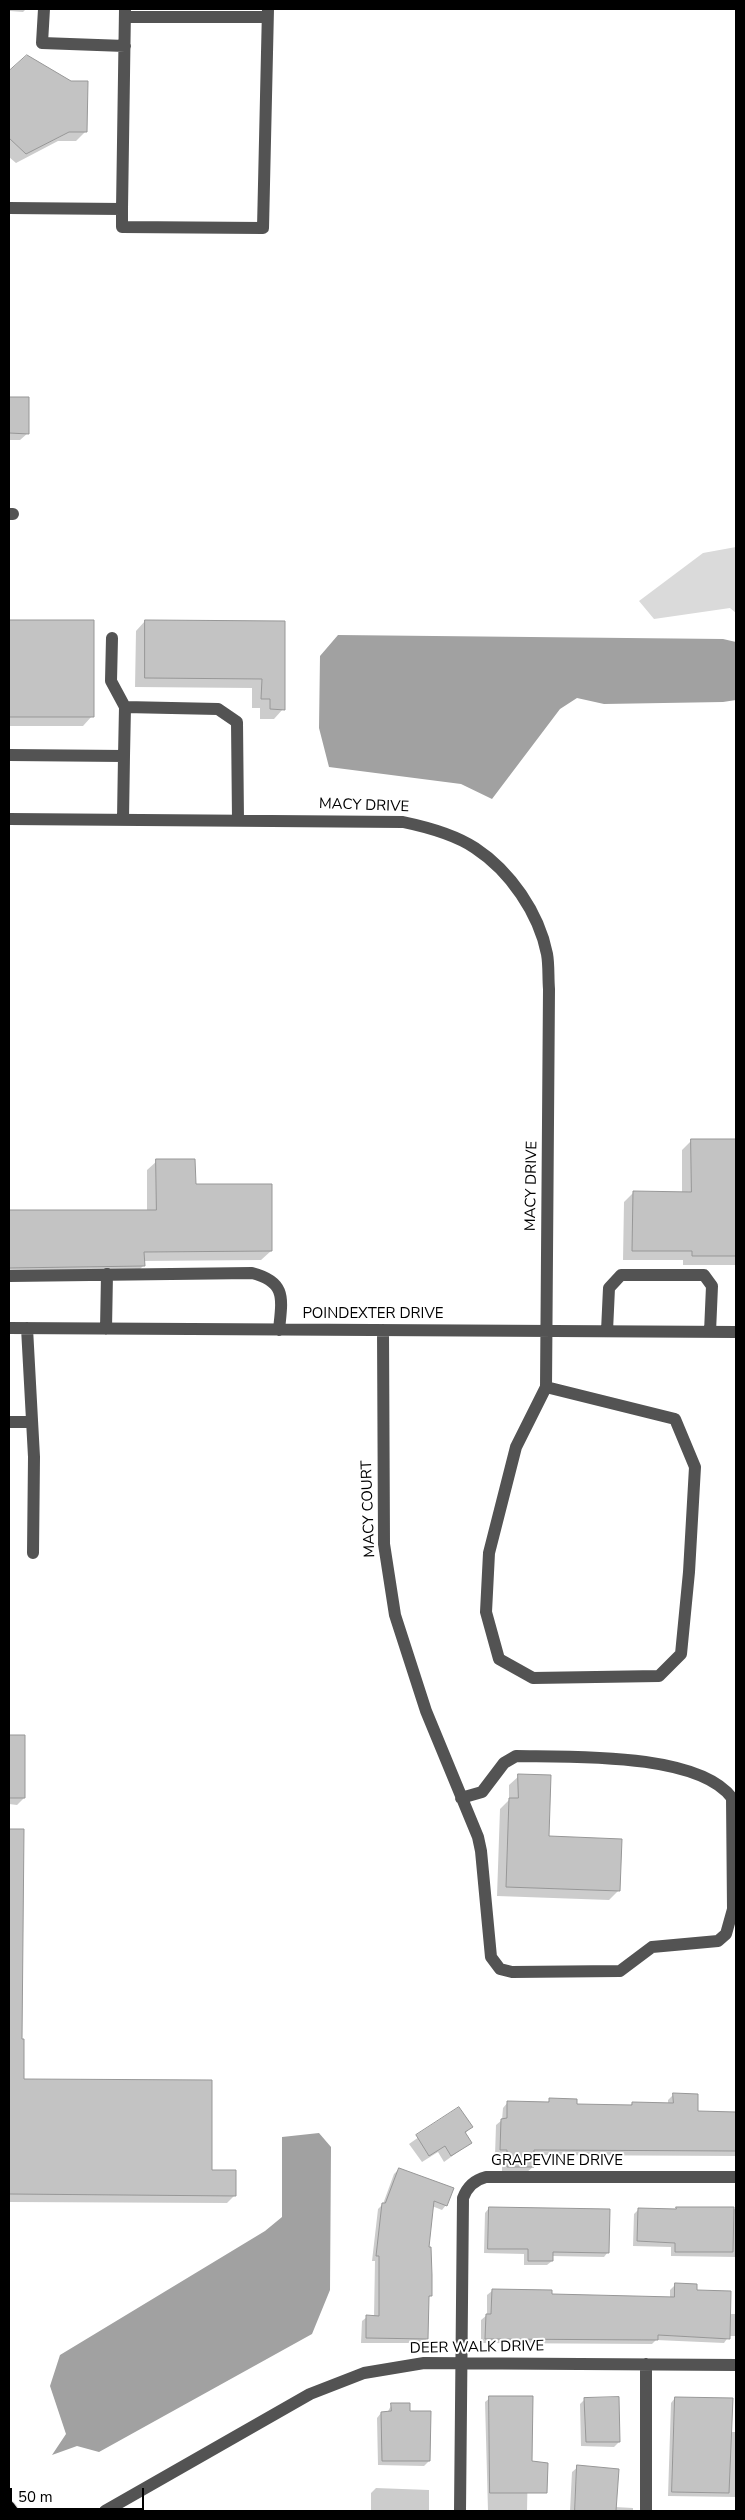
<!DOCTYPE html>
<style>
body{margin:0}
#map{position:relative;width:745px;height:2520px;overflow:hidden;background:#fff;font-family:"Nunito Sans",sans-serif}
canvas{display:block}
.frame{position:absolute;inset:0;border:10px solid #000;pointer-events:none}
.scale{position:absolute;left:10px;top:2488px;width:134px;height:22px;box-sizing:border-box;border:2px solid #000;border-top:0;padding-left:6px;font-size:15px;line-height:18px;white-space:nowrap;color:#000;-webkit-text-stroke:4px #fff;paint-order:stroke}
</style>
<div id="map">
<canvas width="745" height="2520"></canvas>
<div class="frame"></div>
<div class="scale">50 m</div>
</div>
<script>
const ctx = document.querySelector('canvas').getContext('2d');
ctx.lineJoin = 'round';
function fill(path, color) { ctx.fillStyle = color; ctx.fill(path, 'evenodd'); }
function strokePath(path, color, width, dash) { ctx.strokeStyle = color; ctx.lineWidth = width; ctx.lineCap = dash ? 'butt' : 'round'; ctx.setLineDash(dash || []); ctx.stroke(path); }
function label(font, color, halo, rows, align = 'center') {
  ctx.font = font + ' "Nunito Sans",sans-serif'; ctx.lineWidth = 4; ctx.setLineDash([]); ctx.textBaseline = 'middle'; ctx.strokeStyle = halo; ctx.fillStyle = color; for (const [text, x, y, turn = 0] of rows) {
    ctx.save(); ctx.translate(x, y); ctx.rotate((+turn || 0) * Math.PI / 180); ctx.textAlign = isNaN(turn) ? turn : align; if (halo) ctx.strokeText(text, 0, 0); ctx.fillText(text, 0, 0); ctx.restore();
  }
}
const green = new Path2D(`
 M736 547V613L730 608 654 619 639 601 703 553Z`);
const water = new Path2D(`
 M338 635 723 639 736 642V700L723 702 604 704 577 698 560 709 492 799 461 784 329 767 319 728 320 656Z
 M319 2133 331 2147 330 2290 312 2334 99 2452 77 2446 52 2455 66 2434 50 2386 60 2355 265 2231 282 2217V2137Z`);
const shadow = new Path2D(`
 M9 9H26L23 12 10 11 9 27Z
 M27 56 86 131 76 141H58L16 163 9 157V73Z
 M9 398H28V433L20 440H9Z
 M145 621 284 622 283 709 274 719H260V708H252V688L135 687 136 631Z
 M9 622H92V716L83 726H9Z
 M692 1140H736V1265H683V1260H623L624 1202 633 1193H682V1150Z
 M157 1161 194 1185 271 1251 261 1260 143 1261V1266L134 1275 9 1276V1211L147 1212V1170Z
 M9 1736H24V1798L17 1805 9 1804Z
 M519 1776 547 1837 619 1890 609 1900 497 1896 500 1809 509 1800V1785Z
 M9 1830H23L21 2040 23 2080 210 2171 235 2195 227 2203 9 2202Z
 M673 2095 697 2112H736V2156L533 2155V2167L527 2172H502V2155H495L496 2125 502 2120 503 2108 508 2102 547 2103 550 2100 576 2106 629 2107 632 2103 668 2104V2100Z
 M459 2109 471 2127 465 2134 470 2143 444 2162 438 2152 422 2162 409 2144Z
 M399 2169 446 2205 442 2210 432 2206 427 2249 430 2296 428 2299 427 2339 422 2343H361L362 2321 367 2317H374L375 2261H372L378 2209 383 2204 394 2174Z
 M489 2208 608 2252 604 2257 552 2256V2261L547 2265H524V2254L484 2253 485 2213Z
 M639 2209H736V2257L671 2256V2247L633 2246 634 2214Z
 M675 2285 696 2292 729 2314H736V2336H729L724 2343 656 2340 652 2344 481 2343V2320L487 2315V2295L492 2291 551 2295 670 2298V2290Z
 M490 2398 528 2462 527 2511H488L485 2402Z
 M675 2398 731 2432H736V2497L668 2496 671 2403Z
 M585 2399 619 2442 614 2447 581 2446 580 2404Z
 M392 2404 409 2412 429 2461 424 2466 378 2465 377 2418 381 2413H387Z
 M578 2467 615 2507 633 2508V2511H570L572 2472Z
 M376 2488 429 2490V2511H371V2493Z`);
const building = new Path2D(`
 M27 55 71 81H88L87 132H69L26 154 9 138V71Z
 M9 397H29V434L9 433Z
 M9 620H94V717H9Z
 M145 620 285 621V710L270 709V699H261L262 679 145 678Z
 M691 1139H736V1256H692V1251H632L633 1191 691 1192Z
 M156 1159H195L196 1184H272V1251L144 1252 145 1266 9 1268V1210H156Z
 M9 1735H25V1798H9Z
 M518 1774 551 1775 549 1836 622 1839 620 1891 506 1887 509 1798H518Z
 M9 1829H24L22 2039H24V2079L212 2080V2170H236V2196L9 2194Z
 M673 2093 698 2094V2111L736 2112V2151L534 2150V2167H507V2150H500L501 2119 507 2118V2101L549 2102V2098L577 2099V2104L632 2105V2102L673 2103Z
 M459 2107 473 2127 465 2132 472 2143 451 2156 445 2146 429 2156 416 2135Z
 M399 2168 454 2188 447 2206 434 2201 429 2247H431L432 2275V2296H429L428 2339 366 2338V2315L379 2316V2256H376L382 2203H385Z
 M489 2207 610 2209 609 2253 553 2252V2261H528V2249H488Z
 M676 2207H734L733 2252H675V2243L637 2241 638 2208 676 2209Z
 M675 2283 697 2284V2290L731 2291 730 2339 658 2335V2340L485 2339 486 2314H491L492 2289 552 2290V2294L674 2297Z
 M489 2396H533L532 2461 548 2463 547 2493H490Z
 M619 2397 620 2442H586L584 2398Z
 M675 2397 733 2398 729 2493 672 2492Z
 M391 2403H410V2411H431L430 2461H382L381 2412 391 2411Z
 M577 2465 619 2469 616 2511H575Z`);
const minor = new Path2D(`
 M44 9 42 43 125 46
 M126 17H267
 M9 208 122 209V227L263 228 268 9
 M122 209 125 9
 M9 514H13
 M112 638 111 681 125 707 124 756
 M125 707 218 709 237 722 238 820
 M9 755 124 756 123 819
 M9 819 403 822C427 827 454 834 475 848 510 871 539 913 547 954 549 965 548 977 549 989L546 1387 516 1447 489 1553 486 1612 499 1659 533 1678 659 1676 681 1654 689 1572 695 1467 675 1419 546 1387
 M9 1276 252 1273C287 1282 282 1299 279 1330
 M9 1328 736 1332
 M27 1328 34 1457 33 1553
 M106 1329 107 1274
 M383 1330 384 1544 395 1615 426 1711 478 1837 481 1851 491 1957 500 1969 512 1972 620 1971 652 1947 718 1941 726 1934 733 1909 732 1798C698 1752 569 1757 516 1756L504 1763 482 1792 461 1798
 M607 1331 609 1288 621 1275H704L712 1286 710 1332
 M9 1422H32
 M105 2511 310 2394 364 2373 424 2363 736 2365
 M460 2511 463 2198C467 2187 474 2180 486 2177H736
 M646 2511V2364`);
const major = new Path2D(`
 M9 2507 12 2511`);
const streetNames = [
 ["MACY DRIVE",364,806,2],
 ["MACY DRIVE",532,1186,-89],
 ["POINDEXTER DRIVE",373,1314],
 ["MACY COURT",369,1509,-92],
 ["GRAPEVINE DRIVE",557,2161],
 ["DEER WALK DRIVE",477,2348,-1]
];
fill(green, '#dadada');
fill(water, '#a1a1a1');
fill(shadow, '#0003');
fill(building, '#c3c3c3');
strokePath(building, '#979797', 1);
strokePath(major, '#dbdbdb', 14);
strokePath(minor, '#535353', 12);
strokePath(major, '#000', 12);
label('15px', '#000', '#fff', streetNames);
</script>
